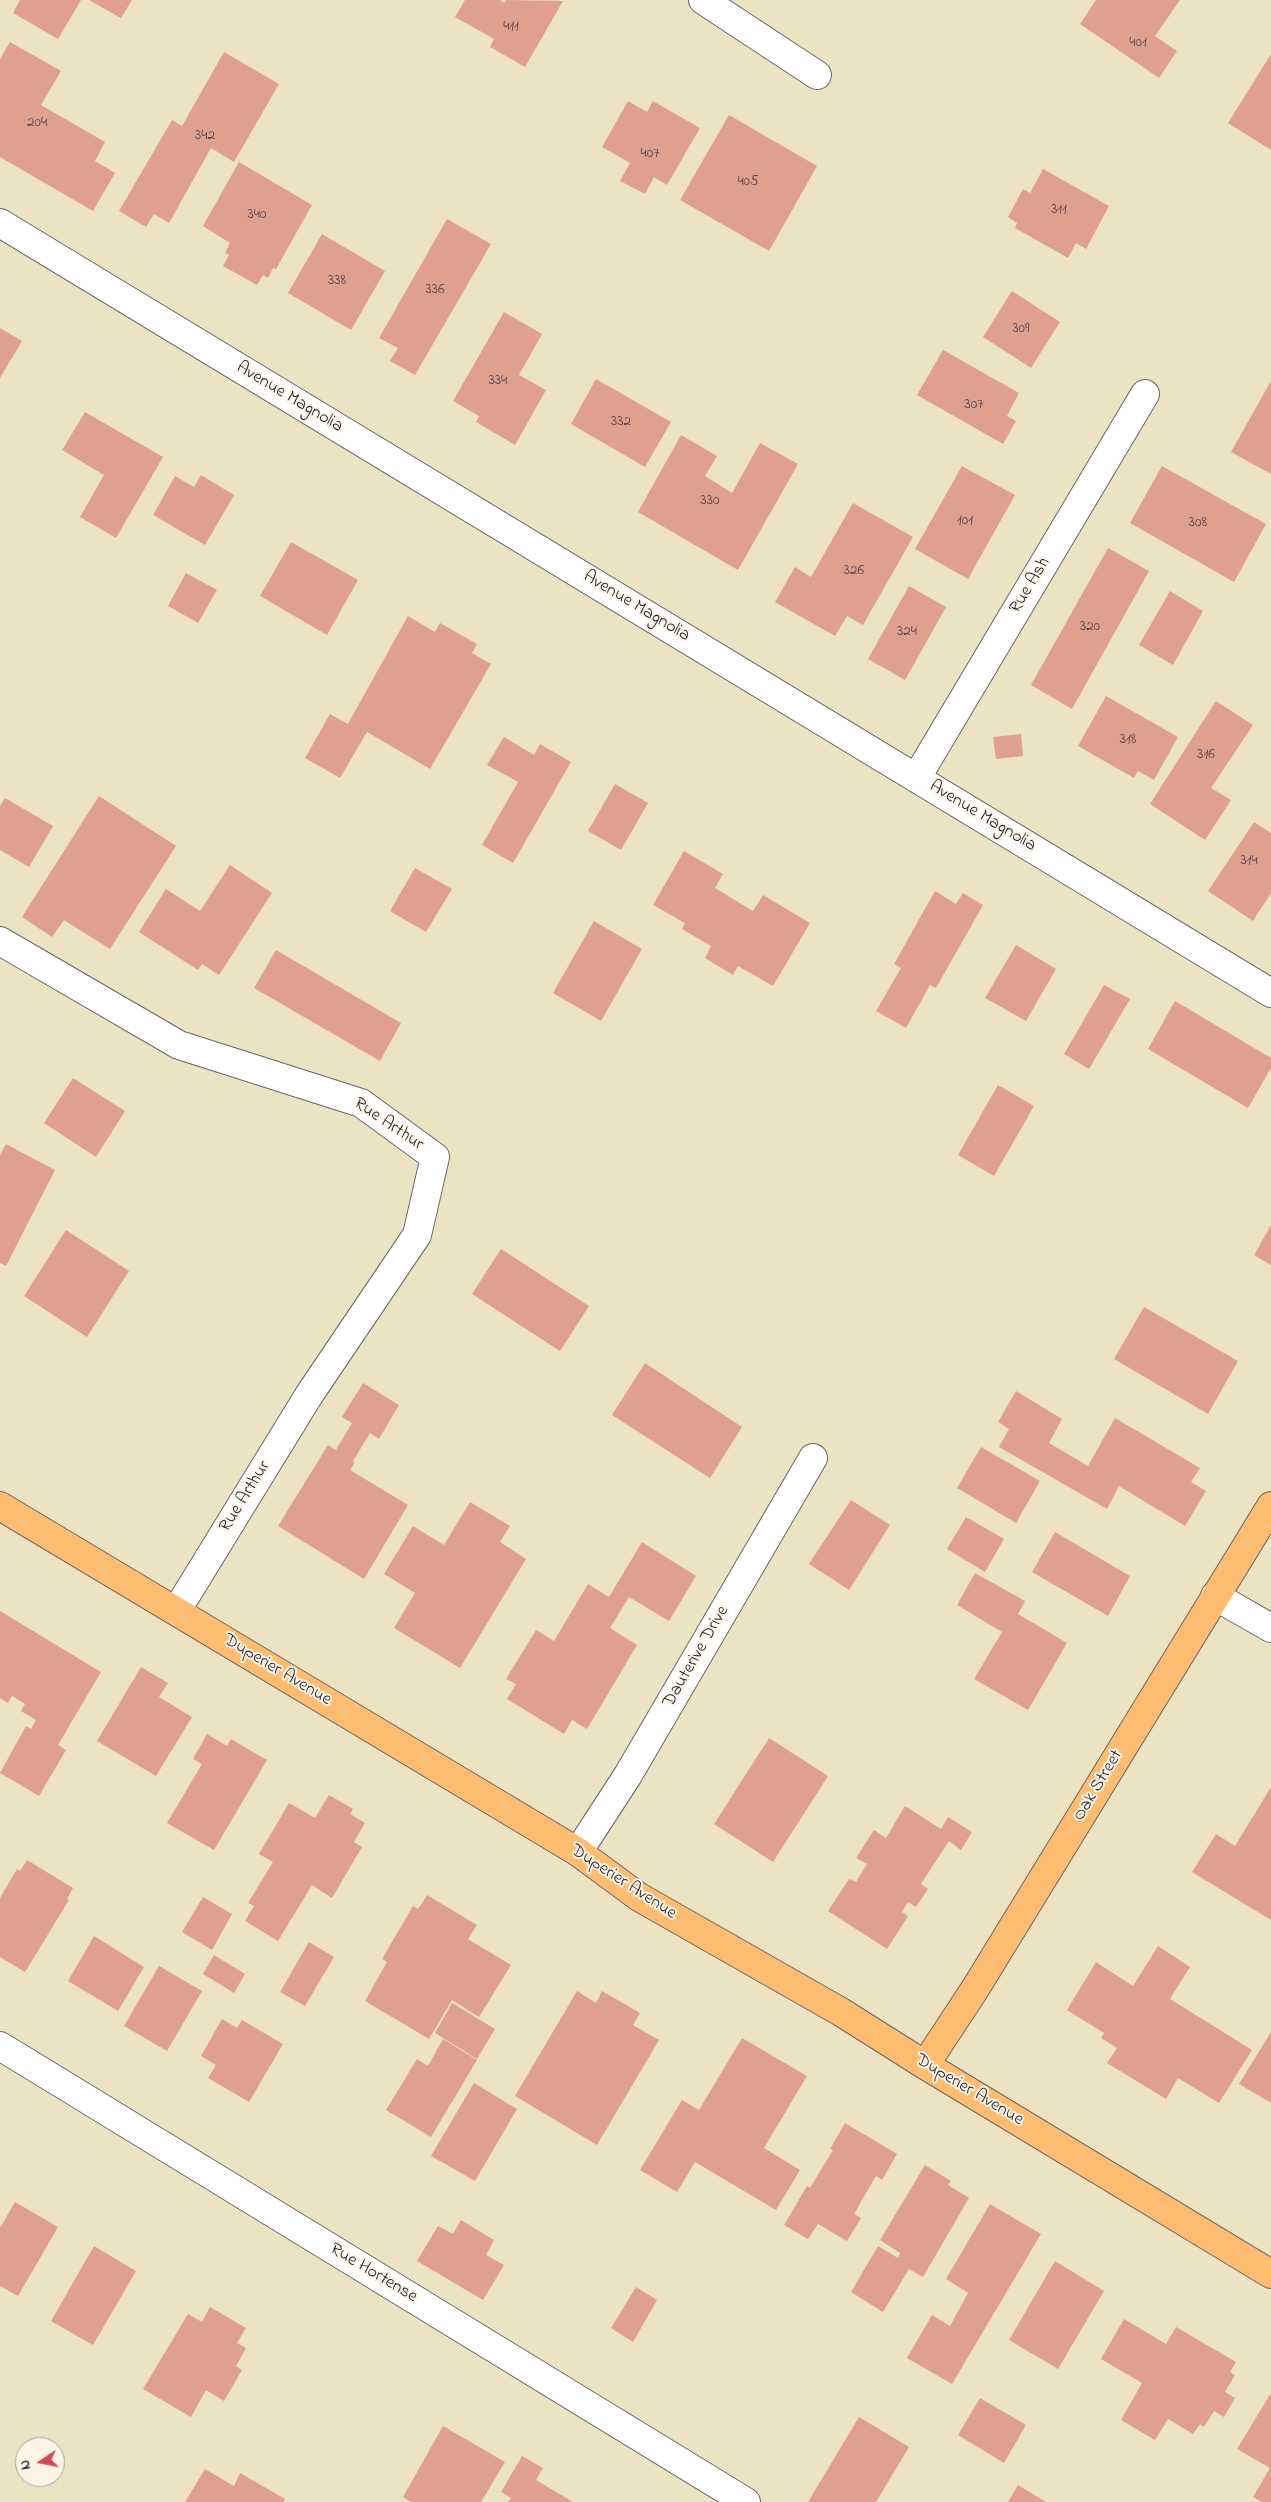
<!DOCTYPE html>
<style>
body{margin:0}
#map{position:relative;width:1271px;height:2502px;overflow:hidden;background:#ece3c2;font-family:"Indie Flower",sans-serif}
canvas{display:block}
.north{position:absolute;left:15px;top:2437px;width:50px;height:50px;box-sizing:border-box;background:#fcf5e5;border:1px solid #a5a1a1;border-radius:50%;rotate:259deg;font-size:14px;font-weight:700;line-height:20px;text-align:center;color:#22223b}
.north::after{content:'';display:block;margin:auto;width:18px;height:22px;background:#d1495b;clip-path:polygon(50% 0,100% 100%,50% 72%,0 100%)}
</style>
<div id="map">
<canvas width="1271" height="2502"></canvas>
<div class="north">N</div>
</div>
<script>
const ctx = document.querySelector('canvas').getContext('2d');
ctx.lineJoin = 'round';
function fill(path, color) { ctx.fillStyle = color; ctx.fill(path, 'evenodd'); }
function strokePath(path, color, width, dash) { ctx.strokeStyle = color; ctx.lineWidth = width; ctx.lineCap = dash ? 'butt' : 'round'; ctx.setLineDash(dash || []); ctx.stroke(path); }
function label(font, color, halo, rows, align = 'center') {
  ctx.font = font + ' "Indie Flower",sans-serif'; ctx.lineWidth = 4; ctx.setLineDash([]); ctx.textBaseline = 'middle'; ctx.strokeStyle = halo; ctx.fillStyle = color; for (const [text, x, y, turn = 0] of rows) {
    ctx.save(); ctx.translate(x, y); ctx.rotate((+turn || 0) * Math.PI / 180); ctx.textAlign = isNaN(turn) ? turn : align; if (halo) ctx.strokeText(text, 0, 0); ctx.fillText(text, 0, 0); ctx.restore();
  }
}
const building = new Path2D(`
 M20 0H81L58 39 13 13Z
 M89 0H132L121 18Z
 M465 0H500L504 3 506 0 563 1 525 67 490 47 494 39 455 17Z
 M1096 0H1180L1155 36 1177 51 1159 78 1080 24Z
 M10 42 61 71 41 105 105 142 95 161 115 173 93 211 0 157V59Z
 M224 52 279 84 234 162 211 148 169 223 154 214 146 227 119 211 172 120 182 126Z
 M1271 54V150L1228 123Z
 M628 101 647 112 653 101 700 128 667 185 654 177 645 194 620 181 630 163 602 147Z
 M729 115 817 166 769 251 680 200Z
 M239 162 312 205 276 269 273 268 268 278 263 275 257 285 223 266 229 255 225 253 230 243 203 226Z
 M1043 169 1109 206 1086 249 1076 243 1068 258 1015 228 1017 223 1008 217 1023 189 1030 193Z
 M447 219 491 244 415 375 390 361 398 348 379 338Z
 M322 234 385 271 351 330 288 293Z
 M1012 291 1060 322 1031 368 983 337Z
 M504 312 542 334 519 375 546 390 515 445 476 422 479 416 453 401Z
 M0 328 22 341 0 378Z
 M943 350 1019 393 1007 416 1016 421 1003 444 917 395Z
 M596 379 671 422 645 467 571 424Z
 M1271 381V474L1231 452Z
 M85 412 163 457 116 538 80 517 104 475 62 450Z
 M681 435 717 456 705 476 732 493 760 443 798 464 738 570 638 512Z
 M962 466 1015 495 968 579 915 549Z
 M1162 466 1266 524 1234 582 1130 523Z
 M201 475 234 495 205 545 153 515 175 476 194 487Z
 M853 503 913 537 863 625 847 616 835 636 775 602 795 567 811 577Z
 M291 542 358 580 327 635 260 596Z
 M1108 548 1149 571 1072 709 1031 685Z
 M186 573 217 590 198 623 168 606Z
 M909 586 946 607 905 680 868 659Z
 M1170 591 1203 611 1173 665 1139 645Z
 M408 616 435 632 440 623 477 644 472 653 491 664 430 769 367 732 340 778 305 758 330 714 348 724 349 722Z
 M1106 696 1178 737 1154 780 1138 771 1134 778 1078 746Z
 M1216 701 1253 725 1211 788 1231 800 1205 840 1150 804Z
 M1021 734 1023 756 996 759 993 737Z
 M504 737 534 755 540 744 571 762 513 863 482 845 518 782 487 765Z
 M615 784 648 803 621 850 588 831Z
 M99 796 176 846 110 949 64 920 52 937 22 917Z
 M5 798 53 826 29 867 0 850V806Z
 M1254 822 1271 833V893L1253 921 1208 891Z
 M684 851 723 874 715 888 753 911 763 895 810 923 773 986 738 966 733 975 705 958 711 946 682 929 685 923 653 905Z
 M230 865 272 893 219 975 202 964 198 970 139 932 166 889 200 911Z
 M415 868 452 889 426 932 390 911Z
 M935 891 956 904 963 893 983 905 936 988 930 985 906 1028 876 1011 901 968 894 964Z
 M594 921 642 949 601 1021 553 993Z
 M1016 945 1056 969 1026 1021 985 998Z
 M276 950 401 1023 380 1061 254 988Z
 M1104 985 1130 999 1089 1069 1064 1054Z
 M1175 1001 1271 1058V1068L1248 1108 1148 1049Z
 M73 1078 125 1111 96 1157 44 1123Z
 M998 1085 1034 1106 994 1176 958 1155Z
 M6 1144 55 1170 6 1266 0 1263V1155Z
 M1271 1225V1265L1254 1255Z
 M66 1230 129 1271 87 1337 24 1296Z
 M501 1249 589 1306 560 1351 472 1294Z
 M1144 1307 1238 1361 1208 1414 1114 1359Z
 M645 1363 742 1427 710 1478 612 1415Z
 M363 1383 399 1405 379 1439 370 1433 353 1461 355 1462 350 1470 408 1505 364 1579 278 1526 328 1445 336 1450 352 1423 342 1417Z
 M1016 1391 1062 1419 1049 1443 1088 1466 1115 1418 1200 1468 1191 1482 1206 1491 1185 1526 1119 1486 1107 1509 999 1447 1009 1429 998 1422Z
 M981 1447 1040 1481 1016 1523 957 1488Z
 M851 1500 890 1525 849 1590 809 1564Z
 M470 1502 510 1526 500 1542 526 1559 460 1668 394 1628 415 1593 384 1574 413 1526 444 1545Z
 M966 1517 1004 1539 985 1572 947 1549Z
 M1055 1532 1130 1576 1108 1616 1032 1572Z
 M642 1542 696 1576 669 1621 629 1597 610 1628 637 1645 587 1729 572 1720 564 1734 507 1699 516 1684 506 1679 536 1630 554 1641 588 1584 609 1597Z
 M975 1573 1025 1601 1018 1614 1067 1643 1028 1710 974 1679 1002 1632 957 1605Z
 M0 1611 101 1672 58 1745 66 1750 39 1796 0 1773 26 1726 31 1729 36 1720 21 1711 25 1704 12 1696 8 1703 0 1698Z
 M141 1667 168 1683 159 1697 192 1717 156 1776 97 1741Z
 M207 1734 227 1746 231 1739 267 1760 214 1850 167 1823 202 1764 193 1759Z
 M769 1738 828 1776 773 1862 714 1824Z
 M1271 1787V1920L1192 1872 1216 1834 1235 1846Z
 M329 1795 353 1809 350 1814 365 1823 354 1842 362 1847 332 1898 312 1885 278 1941 245 1921 254 1906 248 1903 273 1862 259 1854 289 1803 315 1818Z
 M905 1806 941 1829 948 1817 972 1832 961 1850 949 1841 921 1884 928 1889 916 1907 908 1902 902 1912 908 1916 887 1949 828 1911 849 1879 856 1882 867 1864 856 1858 874 1830 886 1838Z
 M27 1860 73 1888 67 1899 69 1900 25 1972 0 1957V1898L17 1869 20 1871Z
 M427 1895 477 1925 468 1939 511 1965 479 2017 452 2000 429 2039 365 2001 387 1962 382 1959 413 1906 418 1909Z
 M203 1897 232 1914 212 1950 182 1932Z
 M94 1936 144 1967 118 2011 68 1981Z
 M309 1942 334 1957 305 2006 280 1992Z
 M1158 1946 1190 1967 1170 1999 1252 2050 1219 2103 1178 2078 1166 2099 1107 2063 1117 2048 1101 2038 1104 2033 1067 2010 1096 1962 1133 1986Z
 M214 1955 245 1974 234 1993 203 1974Z
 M159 1966 202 1991 167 2051 124 2026Z
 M577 1991 596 2003 602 1991 640 2013 633 2025 659 2040 597 2145 515 2096Z
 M452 2003 495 2029 477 2059 435 2033Z
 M222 2019 237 2028 242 2020 283 2044 249 2102 208 2078 216 2065 201 2056Z
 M1271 2032V2103L1239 2084Z
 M742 2038 807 2076 764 2148 800 2170 776 2210 695 2162 677 2192 640 2170 682 2100 699 2110Z
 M443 2039 477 2060 431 2137 386 2110 417 2059 428 2066Z
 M474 2083 517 2109 475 2181 431 2156Z
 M845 2123 897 2154 882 2180 876 2176 854 2214 861 2218 847 2241 818 2224 808 2239 784 2225 807 2186 810 2188 833 2150 830 2149Z
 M925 2165 951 2181 948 2185 969 2198 923 2277 909 2269 883 2312 851 2292 878 2246 898 2258 900 2253 880 2240Z
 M15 2202 58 2227 18 2296 0 2286V2228Z
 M990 2204 1041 2234 952 2384 907 2358 932 2315 950 2326 968 2293 946 2279Z
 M461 2220 494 2240 486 2255 504 2265 483 2300 417 2261 438 2226 453 2234Z
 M94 2246 136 2271 93 2345 51 2321Z
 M1055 2261 1104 2291 1058 2369 1009 2340Z
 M636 2287 657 2300 633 2342 611 2328Z
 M210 2307 246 2328 237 2343 246 2348 236 2366 242 2370 224 2401 206 2390 191 2417 143 2389 188 2314 202 2322Z
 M1124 2319 1166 2344 1176 2327 1236 2362 1230 2372 1235 2375 1225 2392 1235 2398 1224 2417 1214 2411 1204 2427 1200 2424 1193 2434 1168 2419 1155 2440 1121 2420 1142 2383 1101 2359Z
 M1271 2393V2502H1262L1253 2497 1270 2468 1237 2449Z
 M980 2398 1026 2425 1004 2463 958 2435Z
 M859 2417 909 2447 876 2502H808Z
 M443 2426 505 2462 481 2502H411L403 2497Z
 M522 2456 543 2468 536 2480 573 2502H508L511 2498 501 2492Z
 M205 2469 234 2486 240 2473 285 2499 283 2502H185Z
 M1018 2485 1046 2502H1008Z`);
const minor = new Path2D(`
 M703 0 817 75
 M0 223 1271 993
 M917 777 1145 394
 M0 941 179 1045 361 1103 435 1157 417 1235 309 1395 177 1610
 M1215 1596 1271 1628
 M578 1852 628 1775 813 1458
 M0 2046 746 2502`);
const major = new Path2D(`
 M0 1506 578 1852 639 1897 841 2012 925 2065 1271 2274
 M925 2065 975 1989 1271 1506`);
const numberNames = [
 ["411",511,28],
 ["401",1138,44],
 ["204",37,124],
 ["342",205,137],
 ["407",650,155],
 ["405",748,183],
 ["311",1059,211],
 ["340",257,216],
 ["338",337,282],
 ["336",435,291],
 ["309",1021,330],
 ["334",498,382],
 ["307",974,406],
 ["332",621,423],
 ["330",710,502],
 ["101",965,522],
 ["308",1198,524],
 ["326",854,572],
 ["320",1090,628],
 ["324",907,633],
 ["318",1128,741],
 ["316",1206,756],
 ["314",1249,862]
];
const streetNames = [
 ["Avenue Magnolia",289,398,31],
 ["Rue Ash",1031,586,-59],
 ["Avenue Magnolia",636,607,31],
 ["Avenue Magnolia",982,817,31],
 ["Rue Arthur",388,1125,34],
 ["Rue Arthur",246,1497,-58],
 ["Dauterive Drive",697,1657,-60],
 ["Duperier Avenue",277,1671,31],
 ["Oak Street",1099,1786,-59],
 ["Duperier Avenue",623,1883,33],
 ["Duperier Avenue",969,2091,31],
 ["Rue Hortense",373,2274,31]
];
fill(building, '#e0a08e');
strokePath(minor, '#69666a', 30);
strokePath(major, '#69666a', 30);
strokePath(minor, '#fff', 28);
strokePath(major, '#febc70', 28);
label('15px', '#524250', null, numberNames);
label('18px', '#22223b', '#fcf5e5', streetNames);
</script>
